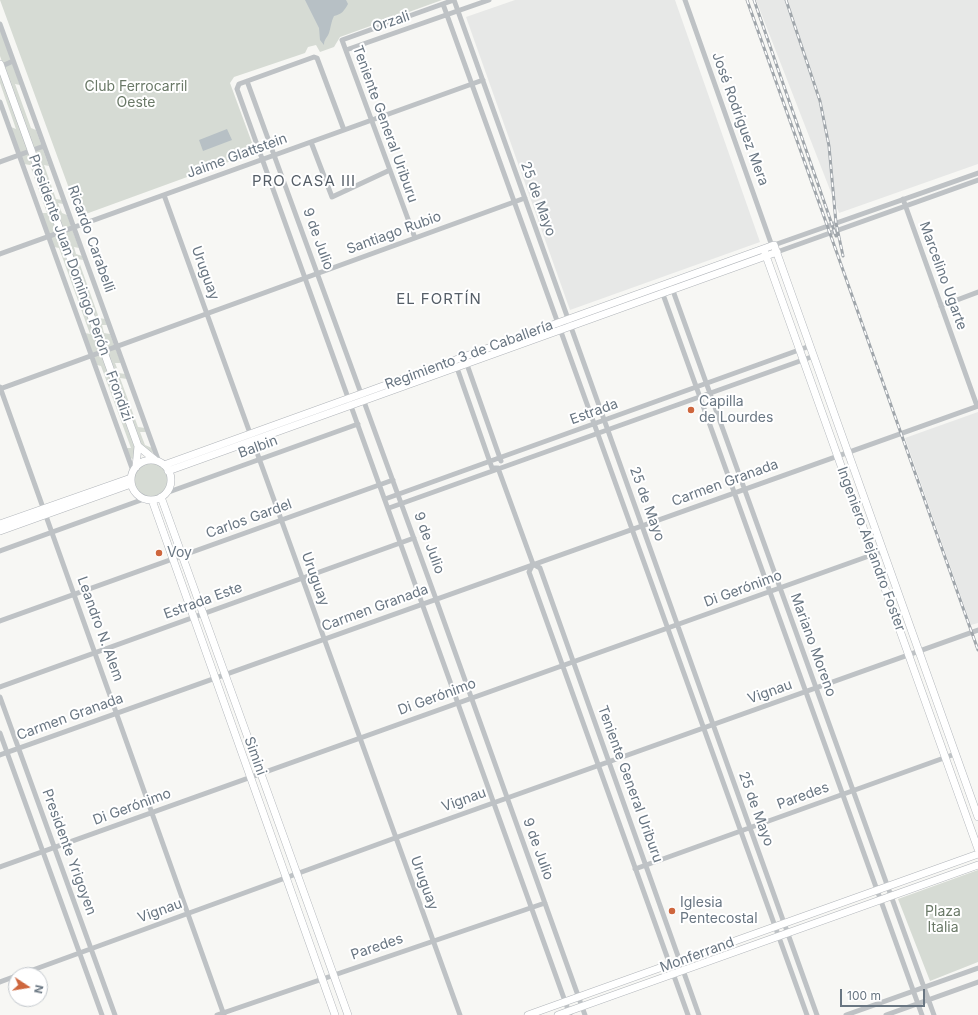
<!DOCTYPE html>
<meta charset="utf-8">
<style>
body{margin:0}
#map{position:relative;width:978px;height:1015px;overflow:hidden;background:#f7f7f4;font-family:Inter,sans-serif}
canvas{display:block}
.north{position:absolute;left:8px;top:967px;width:40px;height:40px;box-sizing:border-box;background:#fff;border:1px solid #c3c8cd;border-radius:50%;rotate:102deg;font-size:11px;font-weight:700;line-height:16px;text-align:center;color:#697682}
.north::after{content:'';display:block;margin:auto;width:14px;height:18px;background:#ce663d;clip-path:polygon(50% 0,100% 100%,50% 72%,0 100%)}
.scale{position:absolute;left:840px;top:989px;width:85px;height:18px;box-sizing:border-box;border:2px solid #697682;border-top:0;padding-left:5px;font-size:12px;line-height:14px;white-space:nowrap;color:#697682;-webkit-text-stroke:3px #fff;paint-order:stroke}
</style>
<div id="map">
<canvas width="978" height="1015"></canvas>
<div class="north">N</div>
<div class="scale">100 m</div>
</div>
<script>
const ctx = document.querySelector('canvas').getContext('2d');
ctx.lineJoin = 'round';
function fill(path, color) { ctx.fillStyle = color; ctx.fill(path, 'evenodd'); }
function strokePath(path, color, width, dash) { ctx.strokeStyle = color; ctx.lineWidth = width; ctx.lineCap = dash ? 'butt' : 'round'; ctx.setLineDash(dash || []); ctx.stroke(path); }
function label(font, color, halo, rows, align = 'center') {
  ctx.font = font + ' Inter,sans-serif'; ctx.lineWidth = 4; ctx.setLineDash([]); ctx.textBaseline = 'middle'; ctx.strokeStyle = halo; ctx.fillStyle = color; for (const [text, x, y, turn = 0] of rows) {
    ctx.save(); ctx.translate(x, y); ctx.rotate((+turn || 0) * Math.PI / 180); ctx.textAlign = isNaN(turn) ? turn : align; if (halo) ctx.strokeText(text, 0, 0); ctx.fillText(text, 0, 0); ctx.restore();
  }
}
const built = new Path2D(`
 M515 0H675L760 242 570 310 466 17Z
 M756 0H978V164L839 213Z
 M978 412V623L971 625 905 438Z`);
const green = new Path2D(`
 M0 0H442L340 37 334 47 320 52 316 45 308 47 305 53 234 77 230 83 255 151 253 153 83 215 78 213Z
 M0 29 20 85 15 84 31 128 36 130 49 166 44 165 56 199 62 200 63 204 58 203 62 213 67 215 79 248 74 247 76 254 82 256 83 260 78 259 99 318 105 319 107 325H102L104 333 110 334 121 363H115L119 373 125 374 127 379 120 378 138 427 145 428 146 432H140L145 445 152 448 153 451 152 454 140 445 0 56Z
 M0 72 135 447 133 459 130 458 126 448H131L101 366 97 365 85 333 90 334 59 248 54 247 42 213H47L30 165 24 164 11 127 16 129 0 83Z
 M134 480a17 17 0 1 1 34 0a17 17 0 1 1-34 0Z
 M978 870V962L930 981 898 899Z`);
const water = new Path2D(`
 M305 0H346L348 4C344 11 342 14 334 16 331 22 331 27 329 33 327 38 324 39 324 45L320 40 319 28Z
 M227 129 232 140 203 151 199 140Z`);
const street = new Path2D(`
 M454 0 817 1015
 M685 0 772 246
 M443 4 807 1015
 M0 24 159 462
 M346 50 489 0
 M0 67 13 61
 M247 81 436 599 585 1015
 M0 102 133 471
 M344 130 317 58 314 57 239 84 237 89 570 1015
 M311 142 332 197 390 170
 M0 162 44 146
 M164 195 460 1015
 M903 199 977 406
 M415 238 342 40 454 0
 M774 245 978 173
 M777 252 978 180
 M0 254 483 80
 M660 286 922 1015
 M672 288 934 1015
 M941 306 978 292
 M464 356 501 461
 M456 365 492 468H497
 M0 387 224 1015
 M0 389 525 198
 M498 468 533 564 540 568 699 1015
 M166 493 358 424
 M385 499 810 346
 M389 508 814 356
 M0 551 144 499
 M533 564 529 572 688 1015
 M0 621 393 480
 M0 687 414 538
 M0 697 115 1015
 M0 733 102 1015
 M0 755 978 406
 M0 867 883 551
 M635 869 955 754
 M19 975 395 838 978 630
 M0 982 16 976
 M217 1015 545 903
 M846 1015 978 968
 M886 1015 978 982`);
const secondary = new Path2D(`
 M0 64 138 446 136 467
 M765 253 978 849
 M138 446 155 460
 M131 480a20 20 0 1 1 40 0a20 20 0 1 1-40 0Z
 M164 465 774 245 978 817
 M168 471 777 252
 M161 497 348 1015
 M152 500 335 1015
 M0 524 131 478
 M0 531 131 484
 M528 1015 978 854
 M558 1015 978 865`);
const rail = new Path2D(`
 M747 0 978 650
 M754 0 836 236
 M786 0 820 101 829 146 836 223 843 256`);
const markers = [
 [691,410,4,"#ce663d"],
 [159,553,4,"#ce663d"],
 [672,911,4,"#ce663d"]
];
const streetNames = [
 ["Orzali",391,22,-19],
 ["José Rodríguez Mera",740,119,70],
 ["Teniente General Uriburu",385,124,70],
 ["Jaime Glattstein",237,156,-20],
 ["25 de Mayo",538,199,70],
 ["Santiago Rubio",394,233,-20],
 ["Ricardo Carabelli",91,239,70],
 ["9 de Julio",318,239,70],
 ["Presidente Juan Domingo Perón",69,255,70],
 ["Uruguay",205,273,70],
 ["Marcelino Ugarte",943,276,70],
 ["Regimiento 3 de Caballería",469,355,-20],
 ["Frondizi",119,396,70],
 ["Estrada",594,412,-20],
 ["Balbin",258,447,-20],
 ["Carmen Granada",725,483,-20],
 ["25 de Mayo",647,504,70],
 ["Carlos Gardel",249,519,-20],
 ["9 de Julio",429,543,70],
 ["Ingeniero Alejandro Foster",871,549,70],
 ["Uruguay",315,579,70],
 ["Di Gerónimo",743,589,-20],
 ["Estrada Este",203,601,-20],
 ["Carmen Granada",375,608,-20],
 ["Leandro N. Alem",100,629,70],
 ["Mariano Moreno",813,645,70],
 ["Vignau",770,692,-20],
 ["Di Gerónimo",437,697,-20],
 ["Carmen Granada",70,717,-20],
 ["Simini",255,756,70],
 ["Teniente General Uriburu",630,784,70],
 ["Paredes",803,796,-20],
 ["Vignau",464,800,-20],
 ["Di Gerónimo",132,807,-20],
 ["25 de Mayo",756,809,70],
 ["9 de Julio",538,849,70],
 ["Presidente Yrigoyen",69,852,70],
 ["Uruguay",424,883,70],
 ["Vignau",160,911,-20],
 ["Paredes",377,947,-19],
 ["Monferrand",697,955,-20]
];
const parkNames = [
 ["Club Ferrocarril",136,87],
 ["Oeste",136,103],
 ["Plaza",943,912],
 ["Italia",943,928]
];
const poiNames = [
 ["Capilla",699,402],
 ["de Lourdes",699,418],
 ["Voy",167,553],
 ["Iglesia",680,903],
 ["Pentecostal",680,919]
];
const neighbourhoodNames = [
 ["PRO CASA III",304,181],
 ["EL FORTÍN",439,299]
];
fill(built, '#e7e8e7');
fill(green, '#d6dbd4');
fill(water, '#b7c0c5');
strokePath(secondary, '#b1b5ba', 8);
strokePath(street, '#bec2c5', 5);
strokePath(secondary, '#fff', 7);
strokePath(rail, '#a0a6ab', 3);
strokePath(rail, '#fff', 1.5, [4.5]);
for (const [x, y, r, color] of markers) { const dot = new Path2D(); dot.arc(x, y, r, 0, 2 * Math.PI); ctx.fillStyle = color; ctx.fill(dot); strokePath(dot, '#fff', 1.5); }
label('14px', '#697682', '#fff', streetNames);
label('14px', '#6a7967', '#fff', parkNames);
label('14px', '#697682', '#fff', poiNames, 'left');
ctx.letterSpacing = '1px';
label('15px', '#565f68', '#fff', neighbourhoodNames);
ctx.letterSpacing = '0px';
</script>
